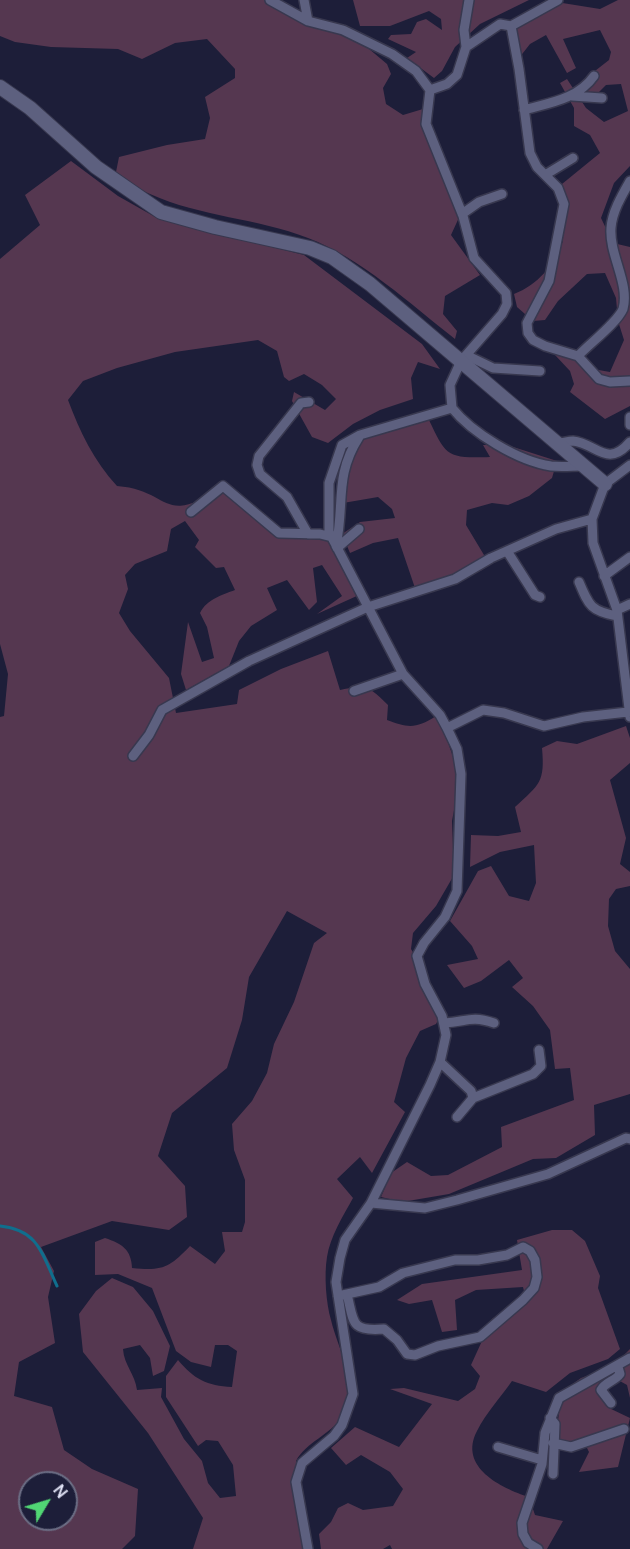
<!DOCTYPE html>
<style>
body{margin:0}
#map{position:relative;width:630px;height:1549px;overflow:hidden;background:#1d1e39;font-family:Manrope,sans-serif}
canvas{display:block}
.north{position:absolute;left:18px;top:1471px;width:60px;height:60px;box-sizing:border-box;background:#1d1e39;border:2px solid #6c6e85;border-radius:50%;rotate:52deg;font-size:16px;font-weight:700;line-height:24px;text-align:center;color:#e3e5f8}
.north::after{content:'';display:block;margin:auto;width:21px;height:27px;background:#51d674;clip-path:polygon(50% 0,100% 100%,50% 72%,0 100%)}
</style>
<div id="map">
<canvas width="630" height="1549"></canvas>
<div class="north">N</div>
</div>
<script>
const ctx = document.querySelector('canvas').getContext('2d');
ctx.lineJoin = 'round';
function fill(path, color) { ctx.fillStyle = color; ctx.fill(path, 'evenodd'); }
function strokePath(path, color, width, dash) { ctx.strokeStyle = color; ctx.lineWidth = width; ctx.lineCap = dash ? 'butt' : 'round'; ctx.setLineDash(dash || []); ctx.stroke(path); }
const green = new Path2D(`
 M0 0H271L356 38 387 64 391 74 383 88 386 104 403 115 423 109 462 211 451 235 480 275 445 296 443 314 457 331 455 339C410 304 361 258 308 238 257 218 201 217 150 194 138 189 127 179 116 172L119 157 167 145 205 139 210 118 205 97 235 78V69L207 39 175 43 142 59 118 49 51 47 15 42 0 36Z
 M353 0H529L480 24 455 47 442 71 434 78 407 58 416 52 388 39 391 35 411 34 417 22 426 19 442 30 441 19 429 11 390 26H360Z
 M618 0H630V166L614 183 601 218 613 243 630 247V406L605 419 570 392 574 384 570 371 555 355 558 352 593 369 610 372 624 340 618 321 616 298 605 273 587 274 558 301 545 320 533 321 517 307 514 294C539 284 553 266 563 241L559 229 562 184 600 153 590 135 574 126V108L560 83 567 79 586 108 604 122 628 111 621 84 606 85 590 101 577 85 609 60 611 52 600 30 563 39 576 68 567 73 546 35 530 44 519 58 515 37 516 21 550 1 600 9Z
 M71 161 118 196 157 218 304 255 422 344 440 369 418 362 411 378 413 399 380 410 353 424 328 443 312 437 292 401 294 392 325 410 336 399 322 385 304 374 289 381 284 377 277 351 258 340 175 352 117 368 83 381 68 400C80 432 94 461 117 486 171 490 161 527 221 488L253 516 282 529 333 542 359 595 317 614 342 596 322 565 313 568 317 602 309 610 287 580 267 588 277 610 251 626 239 641 229 666 186 690 181 674 188 622 202 662 214 658 207 627 200 613C207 599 222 595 235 590L224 567 216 568 195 547 199 540 185 521 171 529 167 551 135 564 125 575 128 589 119 613 130 631 169 678 176 713 237 704 239 690 281 669 328 651 340 690C367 684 370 687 388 705L387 720C408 728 416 729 436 716L443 728 460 777 452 821 454 875 436 906 413 933 411 949 431 984 442 1012 436 1024 420 1031 406 1058 394 1102 405 1112 372 1173 360 1157 337 1179 353 1198C343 1216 330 1237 327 1257 324 1275 326 1303 331 1320 338 1350 361 1387 342 1417 330 1435 306 1442 296 1461L311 1549H193L203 1518 148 1433 83 1352 79 1314 96 1291 112 1278 133 1287 153 1311 170 1346 164 1371 153 1376 150 1358 140 1345 123 1349C124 1365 135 1374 137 1390L162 1388 161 1397 184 1439 202 1461 208 1483 220 1498 236 1496 233 1465 218 1441 206 1440 198 1446 166 1397V1376L178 1360C194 1379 207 1386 232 1387L237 1351 228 1345H215L211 1367 191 1362 176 1351 152 1288 118 1274 95 1275V1242L105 1238C122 1244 131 1249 132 1268 163 1271 169 1268 190 1246L215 1264 225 1251 222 1232H242L245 1222V1180L234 1150 232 1124 252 1101 267 1073 274 1044 294 1002 314 943 327 933 287 911 249 977 242 1020 227 1068 172 1113 158 1156 185 1186 187 1217 169 1230 112 1221 41 1247 54 1271 48 1297 55 1343 19 1362 14 1396 52 1407 64 1450 92 1469 138 1489 135 1536 122 1549H0V717L4 716 8 674 0 644V259L40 225 25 195ZM30 1483H66V1519H30Z
 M426 414C446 454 443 459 490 457L483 445H507L557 461 552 478 529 496 508 505 492 503 467 510 466 525 490 565C466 581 443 585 415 588L398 538 373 543 350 553 342 534 360 522 395 518 392 509 378 497 343 503 353 437C377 423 399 417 426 414Z
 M626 726 630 738V763L610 780 626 838 620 864 630 872V886L616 889 609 899 608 926 615 951 630 969V1094L594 1105 595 1135 556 1158 533 1159 449 1194 402 1202 381 1197 391 1173 407 1162 431 1176 448 1175 502 1147 501 1127 574 1100 570 1068 555 1069 550 1030 533 1006 512 987 523 978 509 960 481 981 464 988 447 965 478 959 472 946 450 921 478 871 491 866 509 896 529 901 536 883 534 845 500 852 470 867 471 835 498 836 521 832 515 807C540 784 545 782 542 748L557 741 577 744Z
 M552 1230H572L585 1241 600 1276 598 1288 620 1349 608 1359 570 1373 546 1392 512 1381C501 1397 486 1413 477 1431 458 1467 501 1488 529 1497L535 1515 563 1521 547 1549H392L390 1545 383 1549H321L319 1534 331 1522 338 1508 348 1503 363 1510 393 1506 403 1489 390 1472 361 1455 346 1465 331 1448 355 1427 399 1447 432 1404 390 1389 404 1388 458 1401 475 1389 480 1376 471 1365 492 1319 525 1295 523 1287 476 1290 455 1300 457 1330 442 1332 432 1300 409 1304 397 1300 422 1284 522 1270 517 1240Z
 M630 1349V1398L627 1385 618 1380 607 1387 609 1408 630 1418 618 1467 579 1472 589 1452 584 1442 555 1448 549 1439 558 1420 561 1400 567 1388 581 1378 613 1366Z`);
const stream = new Path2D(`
 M0 1226C39 1230 42 1254 57 1286`);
const street = new Path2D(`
 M270 0 308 21 343 30 392 54 416 71 430 90 426 124 463 216 474 258 506 293 507 304 502 314 461 361 450 385 452 408 360 435 342 445 329 483V532L403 674 440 715 447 728 457 749 461 774 457 891 445 917 424 943 417 956 425 984 442 1016 446 1035 440 1062 430 1085 371 1203 345 1240 340 1258 336 1282 353 1394 342 1425 334 1436 302 1463 296 1482 308 1549
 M304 0 308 21
 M511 26 519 69 530 153 537 167 558 188 564 204 549 281 527 323 528 333 533 340 545 346 578 356 599 379 610 382 630 381
 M466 47 500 24 511 26 558 0
 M430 90 447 84 457 75 466 47 464 30 469 0
 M572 96 602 98
 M524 110C549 103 578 99 594 76
 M545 175 573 158
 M462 214 479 202 502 194
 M466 355 493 368 540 371
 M578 356C589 344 617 323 623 309 630 284 609 255 611 228 612 212 622 195 630 181
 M452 408C472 433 518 461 551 466 561 467 573 466 583 466
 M630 417V425
 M558 443C562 443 568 441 573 441 596 443 607 469 630 442
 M630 465 605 484 592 519 593 543 617 610 630 717
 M191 512 223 486 279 533 320 534 332 537
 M308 534 287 497 260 474 257 465 259 456 301 403 309 402
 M336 546C345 504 334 476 359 437
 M337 548 359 529
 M507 551 535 595 540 597
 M604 576 630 557
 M579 582C589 606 591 611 617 616
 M617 610 630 604
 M354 691 403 674
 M447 728 483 710 504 713 544 726 583 717 628 712
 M133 756 149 735 162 710 249 661 368 607 455 579 491 558 556 529 592 519
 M444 1023C467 1022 470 1015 494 1023
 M440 1062 471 1091 473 1098 457 1117
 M473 1098 533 1074 541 1066 539 1050
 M371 1203 425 1208 457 1200 548 1174 626 1138 630 1139
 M338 1296 379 1287 403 1273 455 1260H478L507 1255 523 1247 530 1251 535 1260 537 1277 534 1288 523 1300 480 1337 438 1346 415 1355 407 1354 397 1340 384 1329C350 1332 354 1322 347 1294
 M611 1403 601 1390C605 1382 615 1381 620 1374L618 1367
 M550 1418 555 1424 553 1474
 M553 1443 571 1447 624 1429
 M498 1447 542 1460
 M538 1549 528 1543 523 1534 522 1523 542 1464 545 1433 559 1398 630 1358`);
const secondary = new Path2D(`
 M0 87 30 108 96 167 161 212 215 227 310 248 332 257 370 284 605 484`);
fill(green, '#553750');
strokePath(stream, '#106e8d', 3);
strokePath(street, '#38384f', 12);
strokePath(secondary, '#38384f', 16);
strokePath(street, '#5d607f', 9);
strokePath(secondary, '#5d607f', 14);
</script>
